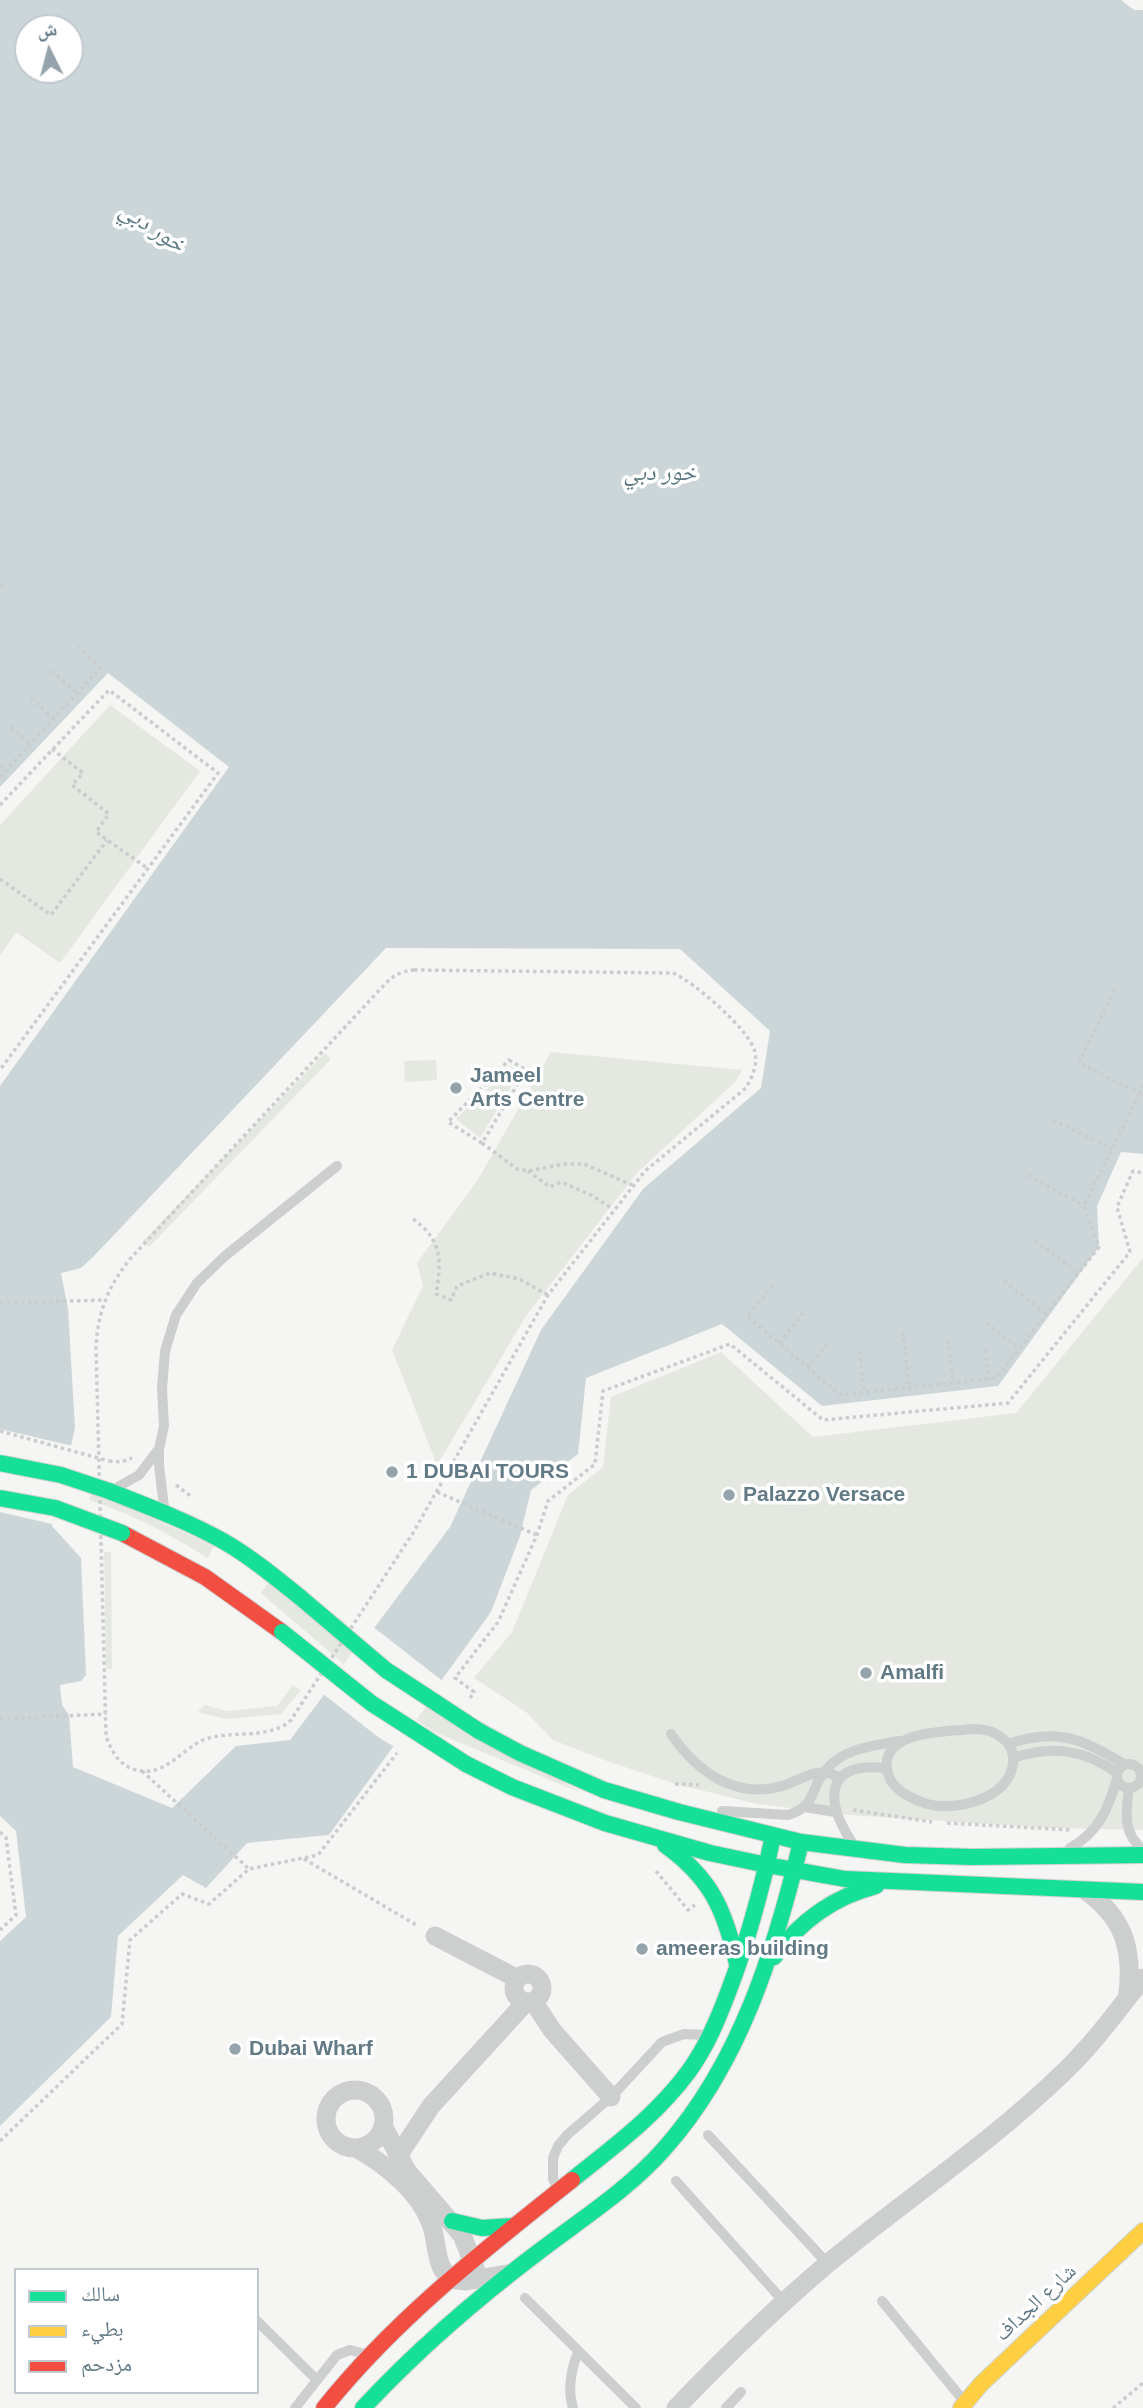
<!DOCTYPE html>
<meta charset="utf-8">
<style>
body{margin:0}
#map{position:relative;width:1143px;height:2408px;overflow:hidden;background:#f5f5f3;font-family:Arial,"Noto Naskh Arabic",sans-serif}
canvas{display:block}
.legend{position:absolute;left:14px;top:2268px;width:245px;height:126px;box-sizing:border-box;background:#fff;border:2px solid #c0c9cf;margin:0;padding:9px 12px;list-style:none;font-size:21px;color:#627986}
.legend li{display:flex;align-items:center;gap:14px;height:35px}
.legend b{width:35px;border:2px solid #c0c9cf}
.north{position:absolute;left:14px;top:14px;width:70px;height:70px;box-sizing:border-box;background:#fff;border:2px solid #c0c9cf;border-radius:50%;rotate:354deg;font-size:19px;font-weight:700;line-height:28px;text-align:center;color:#627986}
.north::after{content:'';display:block;margin:auto;width:24px;height:32px;background:#95a4ac;clip-path:polygon(50% 0,100% 100%,50% 72%,0 100%)}
</style>
<div id="map">
<canvas width="1143" height="2408"></canvas>
<ul class="legend">
<li><b style="height:9px;background:#16e098"></b>سالك</li>
<li><b style="height:9px;background:#ffcf43"></b>بطيء</li>
<li><b style="height:9px;background:#f24e42"></b>مزدحم</li>
</ul>
<div class="north">ش</div>
</div>
<script>
const ctx = document.querySelector('canvas').getContext('2d');
ctx.lineJoin = 'round';
function fill(path, color) { ctx.fillStyle = color; ctx.fill(path, 'evenodd'); }
function strokePath(path, color, width, dash) { ctx.strokeStyle = color; ctx.lineWidth = width; ctx.lineCap = dash ? 'butt' : 'round'; ctx.setLineDash(dash || []); ctx.stroke(path); }
function label(font, color, halo, rows, align = 'center') {
  ctx.font = font + ' Arial,"Noto Naskh Arabic",sans-serif'; ctx.lineWidth = 7; ctx.setLineDash([]); ctx.textBaseline = 'middle'; ctx.strokeStyle = halo; ctx.fillStyle = color; for (const [text, x, y, turn = 0] of rows) {
    ctx.save(); ctx.translate(x, y); ctx.rotate((+turn || 0) * Math.PI / 180); ctx.textAlign = isNaN(turn) ? turn : align; if (halo) ctx.strokeText(text, 0, 0); ctx.fillText(text, 0, 0); ctx.restore();
  }
}
const green = new Path2D(`
 M110 705 200 771 60 963 16 932 0 956V825Z
 M551 1052 742 1070 736 1081 637 1173 526 1316 437 1465 392 1350 423 1286 417 1263 477 1181Z
 M325 1053 331 1059 149 1247 143 1241Z
 M436 1060 437 1080 405 1082 404 1061Z
 M511 1067 521 1071 480 1138 456 1119Z
 M1143 1258V1830L1054 1828 848 1815 757 1804 676 1784 607 1761 553 1740 526 1712 474 1678 512 1632 568 1495 603 1467 611 1397 721 1352 813 1437 1016 1413Z
 M92 1491 214 1546 208 1558C167 1533 134 1515 89 1500Z
 M104 1552H111L112 1669H106Z
 M268 1583 579 1792 432 1731 360 1678 261 1593Z
 M293 1685 301 1690 281 1714 226 1719 198 1712 204 1705 227 1711 277 1706Z`);
const water = new Path2D(`
 M0 0H1121L1134 10H1143V1154L1121 1152 1097 1206 1099 1247 998 1386 822 1406 722 1324 586 1378 578 1454 531 1490 520 1536 491 1612 329 1835 247 1843 206 1888 183 1875 118 1936 111 2017 0 2126V1941L26 1917 16 1831 0 1816V1086L229 767 108 673 0 787ZM28 28H70V70H28ZM386 948 680 949 770 1031 761 1088 643 1189 541 1330 450 1527 290 1740 236 1746 172 1808 73 1767 69 1715 62 1705 60 1685 81 1681 86 1675 81 1558 52 1526 75 1428 68 1309 61 1273 81 1268 93 1257Z`);
const pier = new Path2D(`
 M0 1429 73 1446 56 1525 0 1512Z
 M372 1626 444 1682 396 1748 378 1737 322 1693Z`);
const path = new Path2D(`
 M0 585 2 586
 M52 671 77 694
 M31 698 54 719
 M11 727 30 745
 M52 749 83 773 72 785 109 814 96 832 147 868
 M0 765 6 771
 M0 777 100 668 78 646
 M0 805 109 690 218 773 0 1070
 M0 879 51 915 107 840
 M414 970 673 973C693 981 751 1031 755 1052 758 1065 752 1077 746 1088L645 1171 548 1295 413 1533 291 1720C268 1741 231 1729 203 1740 183 1749 166 1774 142 1771 121 1769 112 1753 106 1736L96 1347C98 1311 108 1287 130 1259L385 984C394 975 401 971 414 970Z
 M1114 990 1079 1063 1140 1093 1143 1086
 M509 1060 526 1070 482 1143 448 1122Z
 M1053 1121 1113 1148
 M482 1143 517 1169 528 1171 564 1164H584L632 1185
 M528 1171 550 1187 561 1182 591 1195 613 1209
 M1028 1175 1084 1206
 M413 1219C442 1240 442 1260 436 1294L451 1300 457 1286 490 1273 519 1279 548 1295
 M1035 1240 1078 1273
 M1004 1281 1046 1314
 M773 1285 747 1316 840 1395 996 1378 1099 1247 1084 1206 1140 1093 1143 1095
 M0 1303 104 1300
 M986 1323 1019 1348
 M903 1332 909 1388
 M948 1340 953 1383
 M779 1343 805 1311
 M985 1350 988 1379
 M860 1351 864 1393
 M807 1367 830 1341
 M109 1461 121 1462 132 1458
 M176 1485 192 1497
 M437 1492 537 1535
 M470 1698 474 1692 455 1678 498 1622 537 1535 548 1501 595 1464 603 1391 730 1344 823 1420 1008 1403 1130 1252 1117 1207 1133 1171 1143 1173
 M0 1719 106 1714
 M142 1771 249 1869
 M675 1784 699 1785
 M853 1810 932 1822
 M947 1823 1072 1830
 M0 1832 6 1838 16 1915 0 1930
 M304 1859 418 1926
 M656 1871 688 1910 695 1905
 M0 2141 122 2024 130 1940 182 1894 209 1904 249 1869 318 1855 397 1753
 M1113 2408 1143 2383`);
const lane = new Path2D(`
 M116 1488 139 1475 158 1450
 M164 1507 159 1465V1449L164 1426 162 1389 165 1351 176 1315 197 1283 225 1256 337 1166
 M972 1729C996 1728 1021 1744 1011 1772 1000 1801 953 1811 927 1804 914 1800 898 1792 891 1781 888 1775 886 1767 887 1760 893 1730 948 1732 972 1729Z
 M671 1734C697 1772 737 1801 785 1785 805 1778 819 1765 840 1778
 M1008 1744C1057 1727 1082 1739 1124 1764
 M1013 1758C1051 1745 1084 1749 1117 1773
 M1117 1776a12 12 0 1 1 24 0a12 12 0 1 1-24 0Z
 M1129 1788C1126 1813 1122 1832 1143 1850
 M805 1807 835 1812
 M722 1811 788 1815C817 1806 809 1790 825 1771 843 1748 872 1746 899 1741
 M853 1844C825 1802 823 1761 886 1768
 M1070 1848C1098 1833 1109 1808 1117 1778
 M708 2135 828 2264
 M676 2181 784 2302
 M557 2188 553 2179V2158L558 2146 567 2135 611 2097 662 2042 684 2034 706 2035
 M525 2298 636 2408
 M882 2301 963 2400
 M257 2321 316 2379
 M295 2408 337 2355 350 2350 365 2354
 M573 2408C567 2389 571 2370 578 2352
 M726 2408 741 2392`);
const street = new Path2D(`
 M1085 1890C1124 1918 1133 1948 1128 1994
 M435 1936 518 1979
 M514 1988a14 14 0 1 1 28 0a14 14 0 1 1-28 0Z
 M533 2001 552 2030 611 2097
 M326 2119a29 29 0 1 1 58 0a29 29 0 1 1-58 0Z
 M383 2126 407 2171 462 2235 475 2268
 M356 2148C386 2164 422 2194 432 2227 438 2246 435 2265 450 2279L466 2281 507 2274
 M398 2156 431 2106 526 2002
 M676 2408C724 2358 773 2310 826 2265 905 2200 991 2143 1065 2071 1094 2043 1118 2010 1143 1978`);
const fast = new Path2D(`
 M109 1491C147 1506 187 1521 223 1541 251 1557 276 1578 301 1598
 M479 1731 520 1753 604 1790 679 1812 801 1842 905 1855 972 1857 1143 1855
 M466 1764 512 1787 605 1823 710 1853 767 1865 845 1879 1143 1892
 M665 1845C711 1878 725 1910 737 1964
 M774 1957C800 1921 833 1897 876 1886
 M572 2180C613 2147 657 2115 689 2071 707 2046 718 2019 729 1990 748 1940 762 1888 773 1836
 M452 2221 482 2228 513 2226
 M363 2408C416 2351 475 2300 537 2253 580 2220 628 2190 664 2149 740 2064 775 1950 801 1842`);
const slow = new Path2D(`
 M961 2408 981 2384 1143 2231`);
const jam = new Path2D(`
 M122 1533 205 1577 282 1632
 M324 2408C395 2319 483 2251 572 2180`);
const pathBridge = new Path2D(`
 M0 1431 109 1461`);
const fastBridge = new Path2D(`
 M0 1463 61 1475 109 1491
 M0 1498 55 1508 122 1533
 M301 1598 386 1670 479 1731
 M282 1632 371 1703 466 1764`);
const markers = [
 [456,1088,7,"#95a4ac"],
 [392,1472,7,"#95a4ac"],
 [729,1495,7,"#95a4ac"],
 [866,1673,7,"#95a4ac"],
 [642,1949,7,"#95a4ac"],
 [235,2049,7,"#95a4ac"]
];
const poiNames = [
 ["Jameel",470,1076],
 ["Arts Centre",470,1100],
 ["1 DUBAI TOURS",406,1472],
 ["Palazzo Versace",743,1495],
 ["Amalfi",880,1673],
 ["ameeras building",656,1949],
 ["Dubai Wharf",249,2049]
];
const streetNames = [
 ["شارع الجداف",1036,2303,-43]
];
const waterNames = [
 ["خور دبي",152,228,33],
 ["خور دبي",660,474]
];
fill(green, '#e4e8e1');
fill(water, '#ccd6d8');
fill(pier, '#f5f5f3');
strokePath(fast, '#d0d2d3', 18);
strokePath(slow, '#d0d2d3', 18);
strokePath(jam, '#d0d2d3', 18);
strokePath(path, '#cacccd', 3.5, [3.5, 3.5]);
strokePath(lane, '#cdcece', 10);
strokePath(street, '#cdcece', 19);
strokePath(fast, '#16e098', 16);
strokePath(slow, '#ffcf43', 16);
strokePath(jam, '#f24e42', 16);
strokePath(fastBridge, '#d0d2d3', 18, []);
strokePath(pathBridge, '#cacccd', 3.5, [3.5, 3.5]);
strokePath(fastBridge, '#16e098', 16);
for (const [x, y, r, color] of markers) { const dot = new Path2D(); dot.arc(x, y, r, 0, 2 * Math.PI); ctx.fillStyle = color; ctx.fill(dot); strokePath(dot, '#fff', 2.5); }
label('bold 21px', '#627986', '#fff', poiNames, 'left');
label('21px', '#627986', '#fff', streetNames);
label('italic 23px', '#5e7b83', '#fff', waterNames);
</script>
